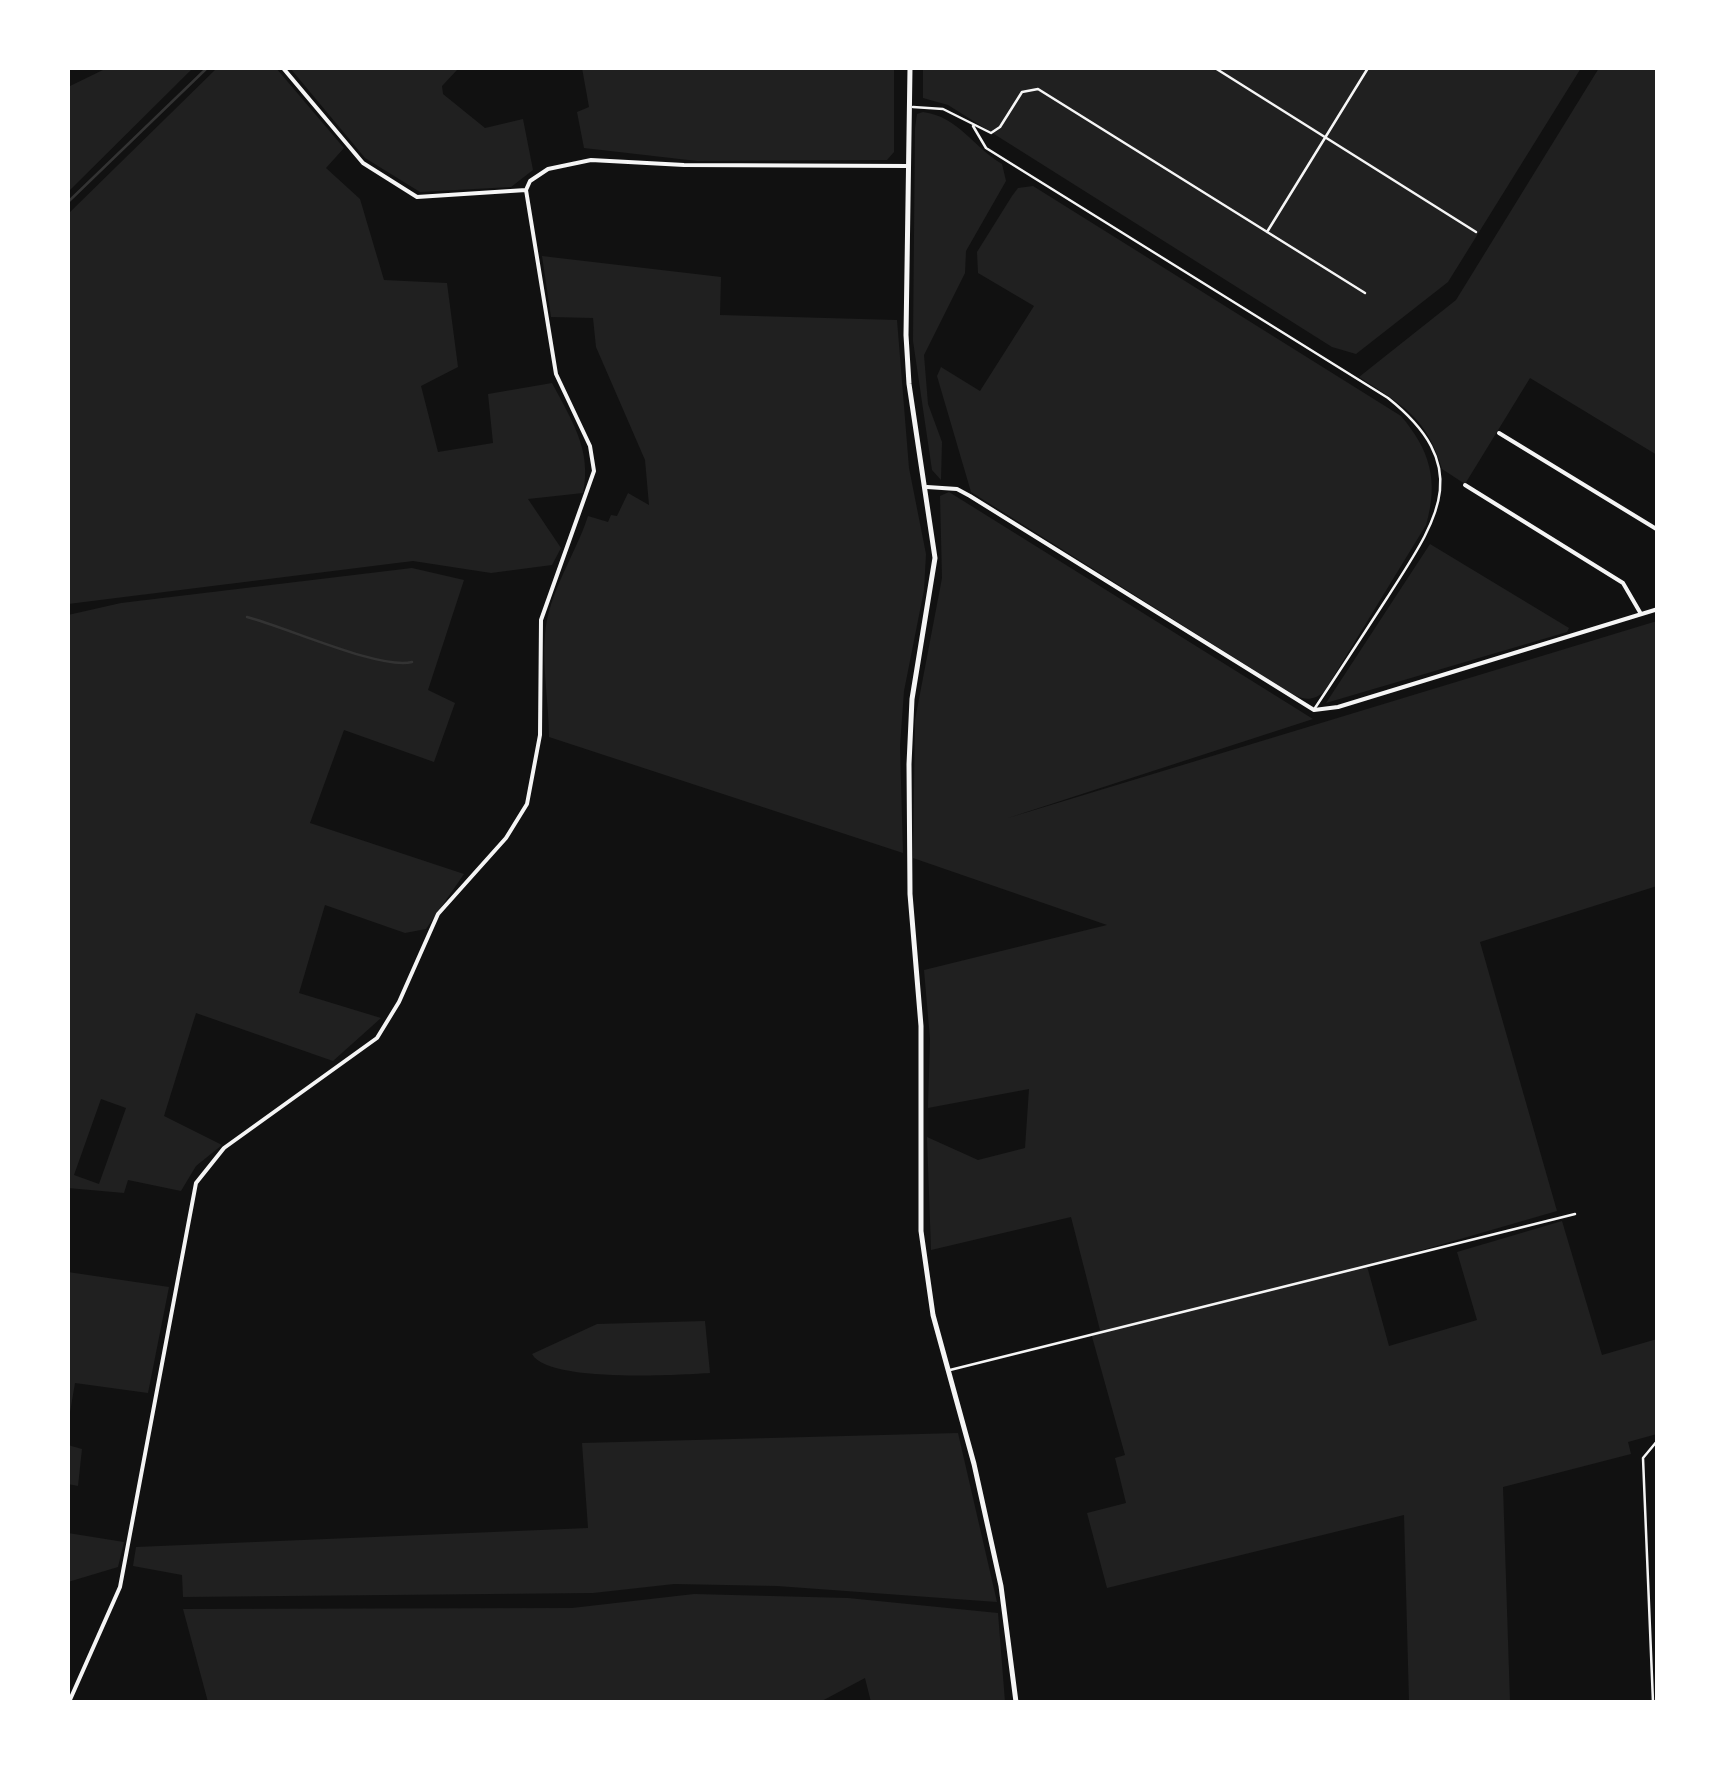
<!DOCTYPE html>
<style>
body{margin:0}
#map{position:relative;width:1725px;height:1770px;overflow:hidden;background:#111;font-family:"Nunito Sans",sans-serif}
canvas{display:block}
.frame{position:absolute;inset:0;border:70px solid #fff;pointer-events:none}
</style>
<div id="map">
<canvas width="1725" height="1770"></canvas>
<div class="frame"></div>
</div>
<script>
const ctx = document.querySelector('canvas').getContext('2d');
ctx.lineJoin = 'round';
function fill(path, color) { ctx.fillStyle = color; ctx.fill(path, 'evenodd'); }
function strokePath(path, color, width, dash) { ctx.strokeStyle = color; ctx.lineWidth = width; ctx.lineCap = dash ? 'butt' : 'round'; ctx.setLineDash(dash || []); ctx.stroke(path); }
const green = new Path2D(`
 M107 68H193L68 192V87Z
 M217 68H276L344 148 326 168 360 199 384 280 447 283 458 367 421 386 438 452 493 443 488 394 552 383C572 421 592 450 583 493L528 499 561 548 552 565 491 573 413 561 68 604V214Z
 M290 68H471L457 70 442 86 443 94 485 128 523 119 533 170 511 187 420 192 365 158Z
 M582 68H894V152L887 160 697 161 584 148 577 112 589 107Z
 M923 68H1581L1448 282 1356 354 1332 347 948 105 923 98Z
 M1599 68H1657V455L1530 378 1465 484 1442 469C1426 416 1403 406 1359 377L1456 300Z
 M923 112C959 117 972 146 1002 164L1006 181 966 251 965 273 924 355 928 404 942 442 941 480 932 470 913 341 915 128 917 114Z
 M1033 186 1401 416C1430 450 1439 481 1426 525L1324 692C1309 704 1299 698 1284 689L971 492 937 376 941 367 980 391 1034 306 978 273 977 252 1012 196 1018 188Z
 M542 256 721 277 720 315 897 320 909 468 926 554 924 590 904 691 900 746 903 853 549 737C549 704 542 667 545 635 548 593 575 556 588 516L608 522 611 515 617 516 628 493 649 505 645 460 596 347 593 318 551 317Z
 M949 492 1313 719 1008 818 1657 621V886L1480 942 1557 1211 1367 1266 1389 1346 1477 1320 1457 1252 1562 1221 1602 1355 1657 1339V1434L1628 1442 1631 1454 1503 1487 1510 1702H1409L1404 1515 1107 1588 1087 1513 1126 1503 1115 1458 1125 1455 1091 1333 1100 1330 1071 1217 931 1250 927 1137 978 1160 1025 1148 1029 1089 928 1108 930 1039 924 970 1107 925 913 858 915 720 942 578 940 496Z
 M1430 544 1569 628 1567 632 1326 703Z
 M412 568 464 580 428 690 455 703 434 762 344 730 310 823 464 874 426 929 405 933 325 905 299 993 381 1018 333 1061 196 1013 164 1116 222 1145 196 1166 181 1191 128 1180 124 1193 68 1188V615L121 603ZM101 1099 126 1108 99 1184 74 1175Z
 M68 1272 169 1287 148 1393 75 1383 68 1424Z
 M705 1321 710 1373C677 1375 548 1383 532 1354L597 1324Z
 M958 1433 997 1602 777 1586 674 1584 593 1593 183 1597 182 1575 133 1566 136 1547 588 1528 582 1443Z
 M68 1445 82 1449 78 1486 68 1484Z
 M68 1533 124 1542 118 1567 68 1582Z
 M694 1594 848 1598 998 1613 1005 1702H871L865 1678 820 1702H208L183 1609 572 1608Z`);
const stream = new Path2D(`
 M68 202 207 68
 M247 617C286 627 380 670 412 662`);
const path = new Path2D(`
 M1653 1702 1643 1458 1658 1440`);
const service = new Path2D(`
 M1215 68 1476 232
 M913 107 943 109 991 133 1000 127 1022 92 1038 89 1365 293
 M973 126 986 148 1388 398C1477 469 1436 521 1387 598 1363 635 1339 672 1315 708
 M1267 232 1368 68
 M950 1370 1575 1214`);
const minor = new Path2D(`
 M283 68 363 163 417 197 526 190
 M526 190 530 181 548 169 591 160 684 165 908 166
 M1499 433 1658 530
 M1465 485 1623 583 1641 614
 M927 487 957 489 970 496 1314 710 1338 707 1658 609
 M69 1702 120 1587 196 1183 224 1148 377 1038 399 1002 438 914 506 838 527 804 540 735 541 620 594 471 590 446 556 374 526 190`);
const tertiary = new Path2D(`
 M910 68 906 335 909 384 935 558 912 699 909 764 910 894 921 1026V1231L933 1315 974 1464 1001 1586 1016 1702`);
fill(green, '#202020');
strokePath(stream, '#333', 2.5);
strokePath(path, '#f5f5f5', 2.5);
strokePath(service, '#f5f5f5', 2.5);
strokePath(minor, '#f5f5f5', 4);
strokePath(tertiary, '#f5f5f5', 5);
</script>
